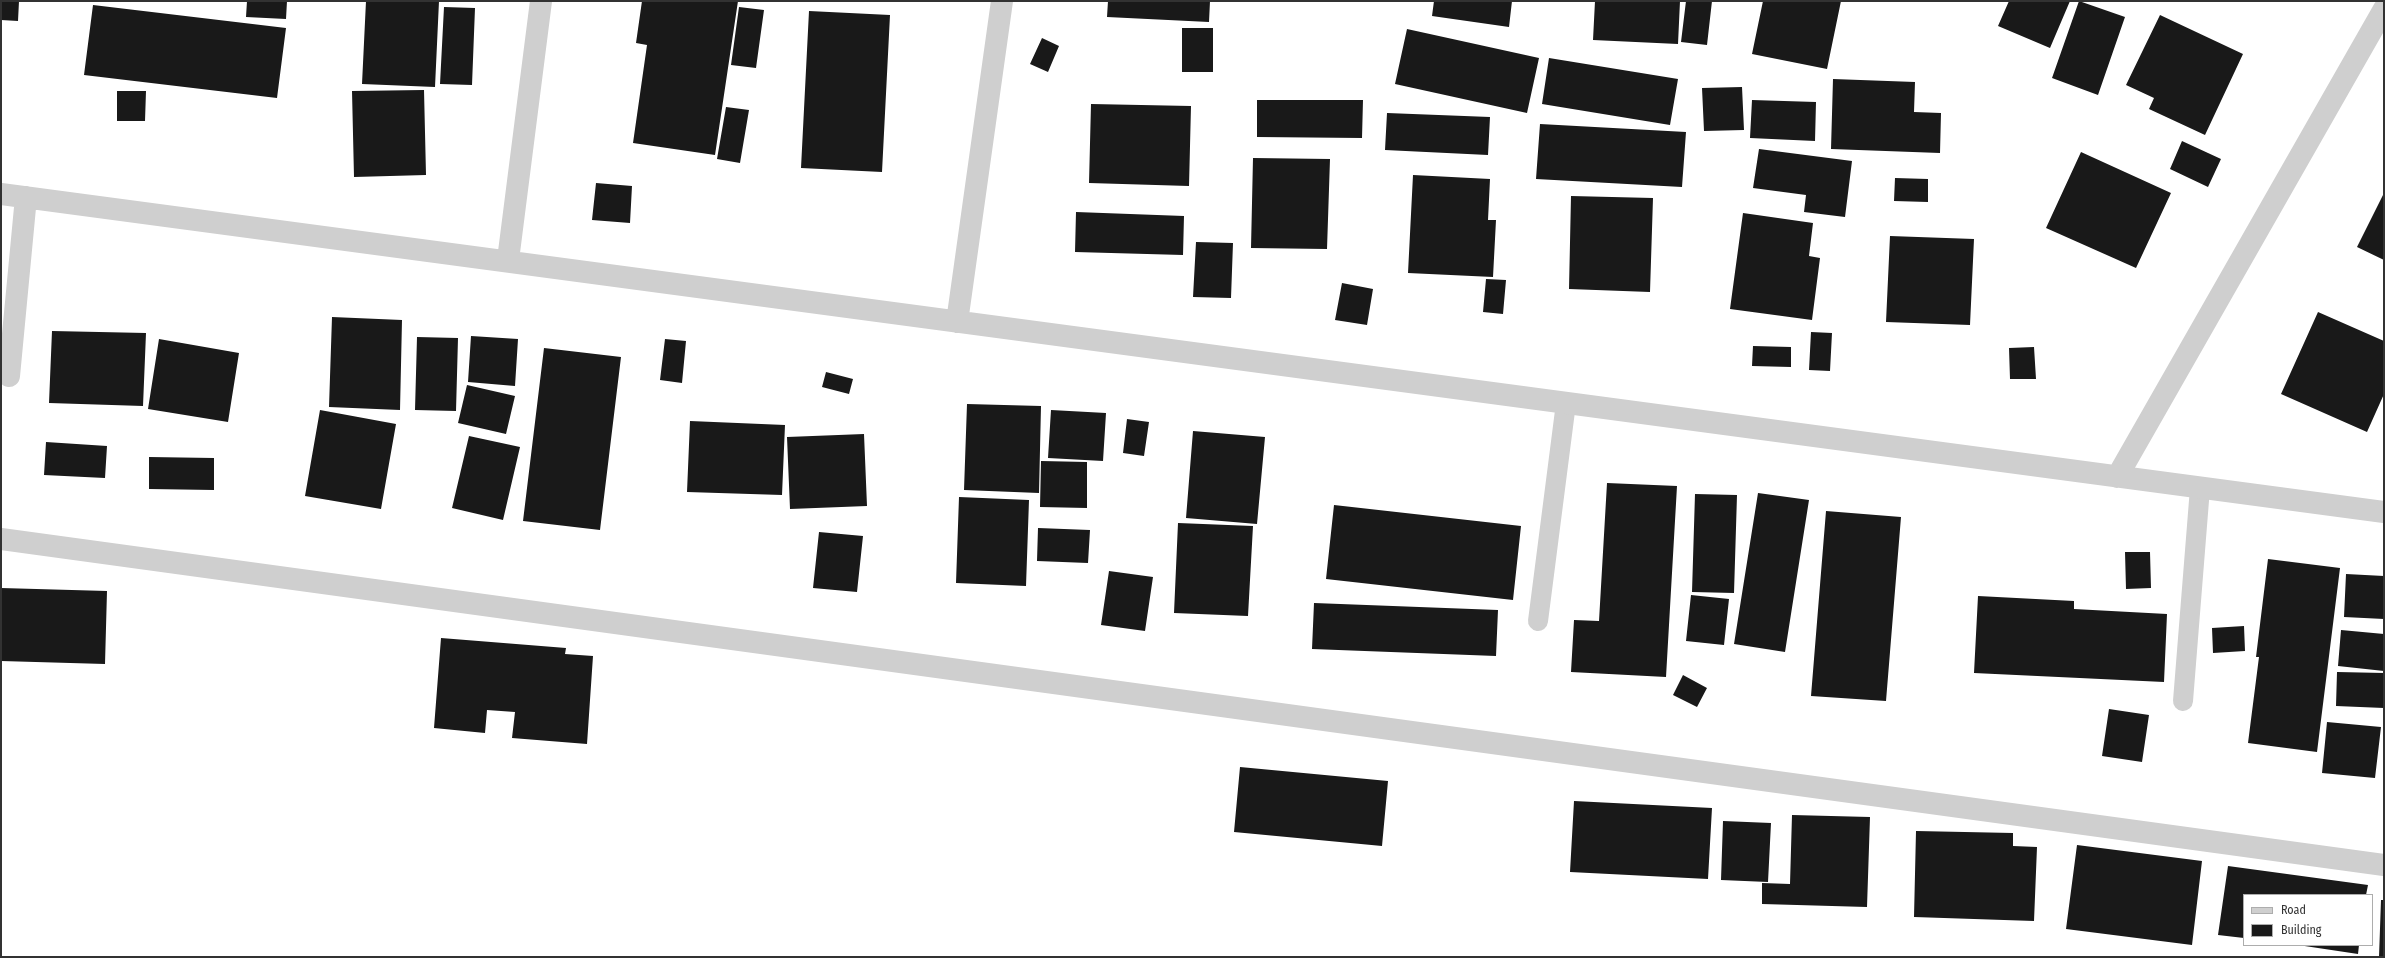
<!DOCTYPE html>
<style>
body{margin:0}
#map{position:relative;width:2385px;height:958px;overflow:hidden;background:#fff;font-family:"Fira Sans Condensed",sans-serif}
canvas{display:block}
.frame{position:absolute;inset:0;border:2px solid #323232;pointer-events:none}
.legend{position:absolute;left:2243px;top:894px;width:130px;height:52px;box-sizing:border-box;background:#fff;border:1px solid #adadad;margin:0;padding:5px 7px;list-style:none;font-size:12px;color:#323232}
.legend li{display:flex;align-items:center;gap:8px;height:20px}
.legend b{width:20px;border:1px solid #adadad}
</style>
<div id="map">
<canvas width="2385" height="958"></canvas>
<div class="frame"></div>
<ul class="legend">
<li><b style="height:5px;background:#cfcfcf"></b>Road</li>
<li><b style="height:11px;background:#191919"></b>Building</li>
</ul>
</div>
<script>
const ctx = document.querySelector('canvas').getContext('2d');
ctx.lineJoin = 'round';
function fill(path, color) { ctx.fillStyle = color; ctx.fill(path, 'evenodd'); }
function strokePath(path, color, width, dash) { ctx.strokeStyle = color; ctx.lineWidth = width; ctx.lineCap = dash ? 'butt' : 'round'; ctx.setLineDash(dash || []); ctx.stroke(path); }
const building = new Path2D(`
 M1 1H19L18 21 1 20Z
 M247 1H287L286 19 246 17Z
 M366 1H439L435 87 362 84Z
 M642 1H738L715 155 633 143 647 45 636 43Z
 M1108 1H1210L1209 22 1107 17Z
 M1434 1H1512L1509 27 1432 16Z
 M1595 1H1680L1678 44 1593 40Z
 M1686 1H1712L1707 45 1681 42Z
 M1763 1H1841L1827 69 1752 54Z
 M2009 1H2070L2050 48 1998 26Z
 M2079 1 2125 17 2098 95 2052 78Z
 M93 5 286 28 277 98 84 75Z
 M444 7 475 8 472 85 440 84Z
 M739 7 764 10 756 68 731 65Z
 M809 11 890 15 882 172 801 168Z
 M2160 15 2243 54 2205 135 2149 109 2154 98 2126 85Z
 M1182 28H1213V72H1182Z
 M1407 29 1539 58 1527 113 1395 84Z
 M1042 38 1059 46 1048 72 1030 64Z
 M1549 58 1678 79 1670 125 1542 104Z
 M1833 79 1915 82 1914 112 1941 113 1940 153 1831 149Z
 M1742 87 1744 130 1704 131 1702 88Z
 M424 90 426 175 354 177 352 91Z
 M117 91H146L145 121H117Z
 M1257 100H1363L1362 138 1257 137Z
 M1752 100 1816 102 1815 141 1750 138Z
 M1091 104 1191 106 1189 186 1089 183Z
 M726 107 749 110 740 163 717 159Z
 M1387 113 1490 117 1488 155 1385 150Z
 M1540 124 1686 132 1682 187 1536 179Z
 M2182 141 2221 159 2208 187 2170 169Z
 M1759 149 1852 161 1845 217 1804 212 1806 195 1753 188Z
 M2081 152 2171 193 2136 268 2046 228Z
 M1253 158 1330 159 1327 249 1251 248Z
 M1413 175 1490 179 1488 220H1496L1493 277 1408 273Z
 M1895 178 1928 179V202L1894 201Z
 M596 183 632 186 630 223 592 220Z
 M2384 193V260L2357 247Z
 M1571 196 1653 198 1650 292 1569 289Z
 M1076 212 1184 216 1183 255 1075 252Z
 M1743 213 1813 223 1809 256 1820 258 1812 320 1730 309Z
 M1890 236 1974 239 1970 325 1886 322Z
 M1196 242 1233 243 1231 298 1193 297Z
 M1486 279 1506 280 1503 314 1483 312Z
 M1342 283 1373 289 1367 325 1335 320Z
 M2318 312 2384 341V394L2367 432 2281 394Z
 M332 317 402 320 400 410 329 407Z
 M52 331 146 333 143 406 49 403Z
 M1811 332 1832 333 1830 371 1809 370Z
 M471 336 518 339 515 386 468 382Z
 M417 337 458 338 456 411 415 410Z
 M159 339 239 353 228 422 148 409Z
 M665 339 686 341 682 383 660 380Z
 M1753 346 1791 347V367L1752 366Z
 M2034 347 2036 379H2010L2009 348Z
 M544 348 621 357 600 530 523 521Z
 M826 372 853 379 849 394 822 387Z
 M467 385 515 396 506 434 458 423Z
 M967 404 1041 406 1039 493 964 490Z
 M320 410 396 424 381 509 305 496Z
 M1051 410 1106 413 1103 461 1048 458Z
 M1127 419 1149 422 1144 456 1123 453Z
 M690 421 785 425 782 495 687 492Z
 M1193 431 1265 437 1257 524 1186 518Z
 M864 434 867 506 790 509 787 437Z
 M469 436 520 447 503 520 452 508Z
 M46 442 107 446 105 478 44 475Z
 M149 457 214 458V490L149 489Z
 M1041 461 1087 462V508L1040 507Z
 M1607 483 1677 486 1666 677 1571 672 1574 620 1599 621Z
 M1758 493 1809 500 1785 652 1734 644Z
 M1695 494 1737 495 1734 593 1692 592Z
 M959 497 1029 500 1026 586 956 583Z
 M1334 505 1521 526 1513 600 1326 579Z
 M1826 511 1901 517 1886 701 1811 696Z
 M1178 523 1253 526 1248 616 1174 613Z
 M1038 528 1090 530 1088 563 1037 561Z
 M819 532 863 536 857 592 813 588Z
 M2125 552H2150L2151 588 2126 589Z
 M2268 559 2340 568 2317 752 2248 743 2259 657H2256Z
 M1109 571 1153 577 1145 631 1101 625Z
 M2346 574 2384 576V619L2344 617Z
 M1 588 107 591 105 664 1 661Z
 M1691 595 1729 599 1724 645 1686 641Z
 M1978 596 2074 601V609L2167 614 2164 682 1974 673Z
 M1314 603 1498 610 1496 656 1312 649Z
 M2244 626 2245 651 2213 653 2212 628Z
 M2341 630 2384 634V671L2338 666Z
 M441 638 566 648 565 654 593 656 587 744 512 738 515 712 487 710 485 733 434 728Z
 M2337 672 2384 673V708L2336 706Z
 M1683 675 1707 688 1697 707 1673 695Z
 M2109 709 2149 715 2142 762 2102 756Z
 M2327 722 2381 727 2375 778 2322 773Z
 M1240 767 1388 781 1382 846 1234 832Z
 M1574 801 1712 808 1708 879 1570 872Z
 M1792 815 1870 817 1867 907 1762 904V883L1790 884Z
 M1723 821 1771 823 1768 882 1721 880Z
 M1916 831 2013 833V846L2037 847 2034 921 1914 917Z
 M2077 845 2202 861 2192 945 2066 929Z
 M2228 866 2368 885 2366 895H2244V938L2218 935Z
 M2381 900H2384V957H2379Z
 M2298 945H2359L2358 954Z`);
const service = new Path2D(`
 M1538 621 1566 403
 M2183 701 2200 488`);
const minor = new Path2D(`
 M1 194C796 298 1589 408 2384 512
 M508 260 541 1
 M957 322 1002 1
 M9 376 26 197
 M2117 477 2384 9
 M1 539 2384 865`);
fill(building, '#191919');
strokePath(service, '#cfcfcf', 20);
strokePath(minor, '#cfcfcf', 22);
</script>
